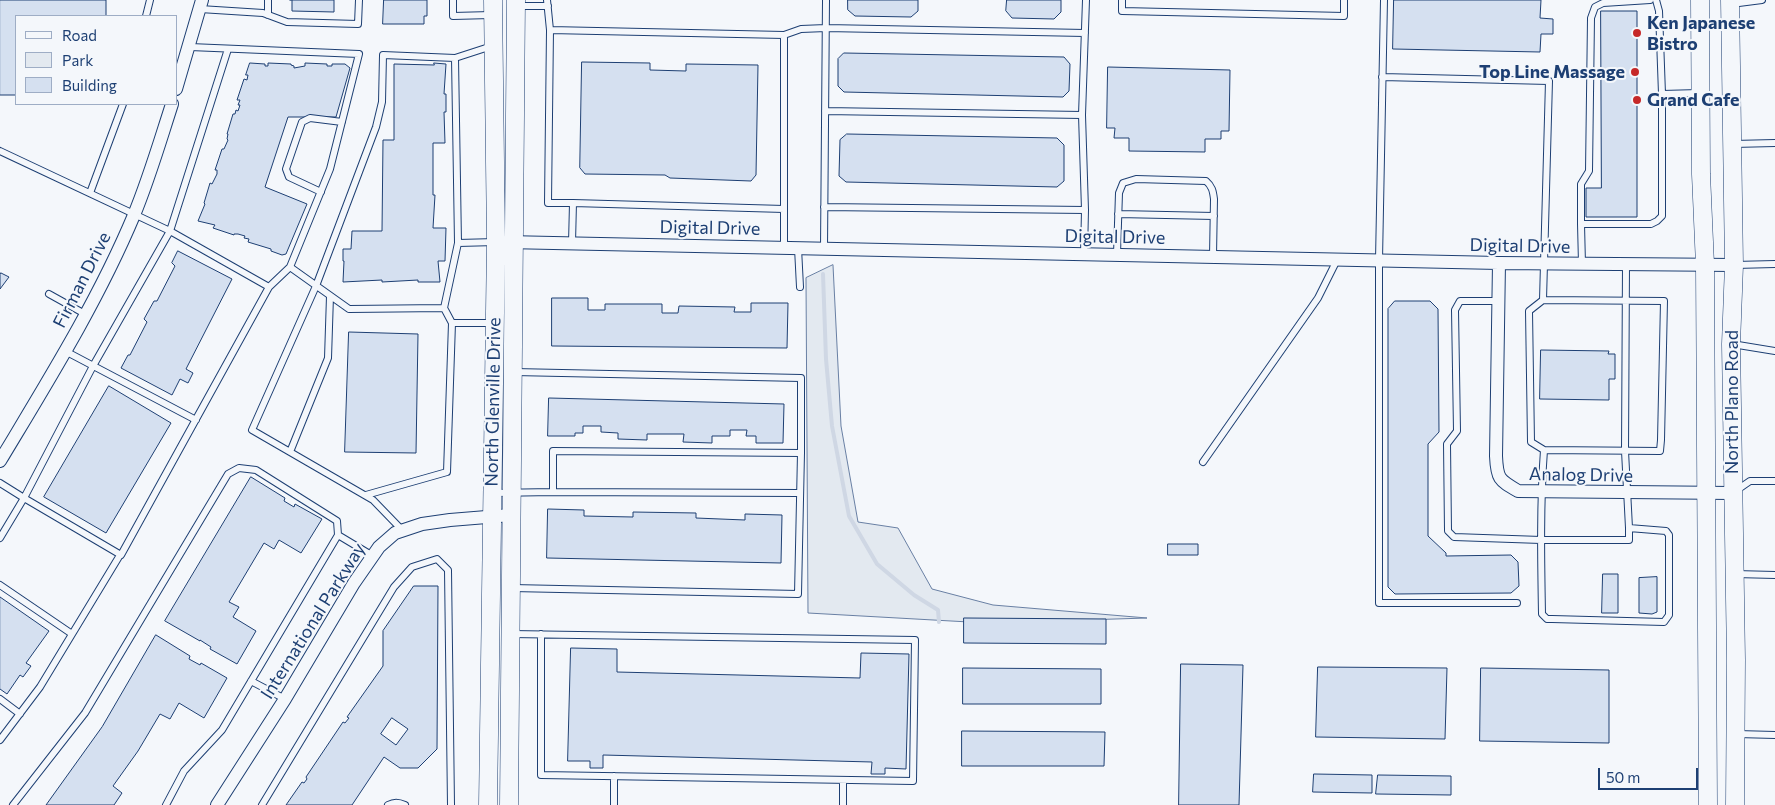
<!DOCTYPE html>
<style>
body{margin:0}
#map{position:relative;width:1775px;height:805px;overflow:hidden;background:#f4f7fb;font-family:Commissioner,sans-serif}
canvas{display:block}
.legend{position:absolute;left:15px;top:15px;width:162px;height:90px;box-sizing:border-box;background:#f4f7fb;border:1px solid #9eadc5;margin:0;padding:6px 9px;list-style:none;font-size:15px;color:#1d3f73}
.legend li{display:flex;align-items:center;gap:10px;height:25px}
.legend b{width:25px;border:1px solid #9eadc5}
.scale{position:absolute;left:1598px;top:768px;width:100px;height:22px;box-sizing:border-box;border:2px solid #1d3f73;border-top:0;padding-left:6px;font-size:15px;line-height:18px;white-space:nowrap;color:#1d3f73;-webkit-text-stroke:4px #f4f7fb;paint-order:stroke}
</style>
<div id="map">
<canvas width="1775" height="805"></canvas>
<ul class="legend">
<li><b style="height:6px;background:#f4f7fb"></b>Road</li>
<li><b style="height:14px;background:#e3e9f0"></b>Park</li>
<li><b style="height:14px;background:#d5e0f0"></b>Building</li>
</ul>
<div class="scale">50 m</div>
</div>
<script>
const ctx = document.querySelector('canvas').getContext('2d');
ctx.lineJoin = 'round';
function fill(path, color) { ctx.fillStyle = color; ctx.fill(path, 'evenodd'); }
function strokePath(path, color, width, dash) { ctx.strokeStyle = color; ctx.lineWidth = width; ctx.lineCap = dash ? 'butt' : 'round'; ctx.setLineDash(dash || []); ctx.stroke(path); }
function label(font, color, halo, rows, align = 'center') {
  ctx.font = font + ' Commissioner,sans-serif'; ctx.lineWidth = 4; ctx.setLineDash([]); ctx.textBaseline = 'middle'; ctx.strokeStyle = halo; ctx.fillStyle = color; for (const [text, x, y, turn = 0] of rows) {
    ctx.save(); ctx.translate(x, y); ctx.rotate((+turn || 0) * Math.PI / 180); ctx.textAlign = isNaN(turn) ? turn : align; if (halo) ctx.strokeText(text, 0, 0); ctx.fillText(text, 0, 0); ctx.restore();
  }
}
const green = new Path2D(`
 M833 265 841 426 858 522 898 528 932 589 993 605 1147 618 987 623 808 613 806 278Z`);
const stream = new Path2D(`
 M823 274 826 359 832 426 849 516 877 564 914 595 938 610 939 622`);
const building = new Path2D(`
 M0 0H106V16H16V95H0Z
 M290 0H334V12L292 11V0Z
 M384 0H427V16H424V24H383Z
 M848 0H918V11L911 17 855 16 848 10Z
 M1007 0H1061V12L1054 19 1012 18 1006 11Z
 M1394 0H1541L1540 18 1553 19V34H1541L1540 52 1393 49Z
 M1601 11H1637V217H1586V188H1601Z
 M844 53 1064 57 1070 64 1069 91 1063 97 844 92 838 86V59Z
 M582 62 650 63V70L686 71V64L758 65 756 175 751 181 670 178 665 175 585 174 580 168Z
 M250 63 265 64V66H268V63L291 64V65L294 66V68L305 66V63L327 64V66H332V64H345L350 68 336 117H288L265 187 307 204 286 254 282 255 271 251V249L248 242 249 239 244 238 245 236 238 234H234V235L213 228 215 225 198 221 205 204 204 203 210 183 212 184 217 174V170H215L222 149H224L228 140 227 139 228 134H227L233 114H235L236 110 238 111 240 105H238L240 100H237L244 79 247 80 248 75H246Z
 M434 63 446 64 444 94H446V112H444L445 143H433V195H435L433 228H446L445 261H438L440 282H418V280L382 282V280L343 282 344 261H343V249H351L352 231H382L383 140H394V64L434 65Z
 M1108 67 1230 70 1229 131H1221V139H1205V152L1129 151V138H1114L1115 128H1107Z
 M847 134 1057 138 1064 145V181L1057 187 846 182 839 176 840 140Z
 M178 251 232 279 186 369 193 373 188 383 180 379 172 395 121 368 128 355H130L147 322 144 319 154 301H157L175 266 172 263Z
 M1 273 9 277 0 289V275Z
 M552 298H588V310H605V304H662V313H678L679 306 735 307 734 312H751V303H788L787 348 552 346Z
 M1395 301H1430L1438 309 1439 432 1428 444V536L1446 553V556L1511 555 1518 562 1519 586 1511 593 1395 594 1388 587V309Z
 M349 332 418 334 416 453 345 452Z
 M1541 350 1609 351 1608 354H1615V379H1609V400L1540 399Z
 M109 386 171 423 106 533 44 497Z
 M549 398 784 404 783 443H756V436H746L747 430H730V436H712V443L683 442 684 434H647V440L618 439V433L601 432V426H583V433H575V436H548Z
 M251 477 285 498 284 501 294 507 295 504 322 519 301 553 279 540 274 549 264 543 229 602 239 607 233 617 256 631 237 664 210 649 211 647 200 640V641L165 621Z
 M548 509 584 510V516L633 517V512L696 513V518L745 520V514L782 515 781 563 547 558Z
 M1168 544H1198V555H1168Z
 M1603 574H1618V613H1602Z
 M1657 577V612L1652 614 1639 613V578Z
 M414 586H438L437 749 418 768H400L384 757 352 805H286L302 782 304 783 307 779 306 777 343 722 345 723 349 718 347 717 383 666V631ZM392 718 408 729 396 745 381 734Z
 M0 597 49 631 26 663 31 666 23 677 20 675 7 694 0 689Z
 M964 618 1106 619V644L964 643Z
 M156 635 190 656 189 659 200 665 201 663 227 678 204 718 179 703 170 719 160 714 138 751 113 786 122 793 114 805H46L102 727Z
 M571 648 617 649V672L860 678 861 653 909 654 906 769 885 768V774H871L872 762 603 755V768H590V761H568Z
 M1181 664 1243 665 1239 805H1179Z
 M1318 667 1447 668 1445 739 1316 737Z
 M963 668 1101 669V704H963Z
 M1481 668 1609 670V743L1480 741Z
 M962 731 1105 732 1104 766H962Z
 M1314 774 1372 775V793L1313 792Z
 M1378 775 1451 776V795L1376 794Z`);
const lane = new Path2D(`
 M453 0V16L491 15
 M547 0 550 30
 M1122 0V11L1344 16V0
 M1384 0 1379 260V603H1517
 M1650 0 1603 3 1595 7 1591 18 1589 171 1581 184V224H1651L1657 221 1662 216V94L1659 11 1656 0
 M1731 4 1762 0
 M518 6H548
 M200 9 263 13 287 22 358 24 359 0
 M268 15V0
 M146 16 150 0
 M784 35 801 29 826 28 1085 33
 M455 58 492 46
 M1382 77 1549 81 1543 300 1529 311 1531 442 1544 450 1660 451 1661 440 1664 301 1543 300
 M1662 94 1699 93
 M825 111 1082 115
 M1733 144 1775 143
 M0 151 170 231 269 287 290 267 330 169 359 54 190 47
 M321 192 289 177 286 169 302 122 310 118 342 122
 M90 193 123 104
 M573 203H548L550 30 784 35V209
 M824 207 1085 210
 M1118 214 1214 216
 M1581 224 1582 264
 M572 243 573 203 784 209V247
 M798 248 800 287
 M824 248 826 0
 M1084 254 1085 210 1082 115 1086 0
 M1117 254 1119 193 1123 183 1136 179 1206 181C1212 186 1213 191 1214 199L1213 256
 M1626 264 1625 451 1629 528
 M1735 265 1775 264
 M290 267 349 309 444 308 458 243 496 242
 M49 294 85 314
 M1499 301H1460L1455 310 1457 431 1447 444 1448 531 1454 537 1541 540H1629V528L1666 531 1669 535V615L1664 622 1552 619H1547L1542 614C1541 559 1540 504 1544 450
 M444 308 452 323
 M1732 344 1775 351
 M65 351 196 420
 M514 372 801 378V453
 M290 452 328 358 330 296
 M1203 462 1318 298 1337 260
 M0 483 24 498 93 366 170 231 228 49
 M1737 490 1750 481H1775
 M493 493 553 492
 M366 495 447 472 452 323H493
 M403 531 373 500 252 430 316 286 376 127 382 102 383 55 455 58 458 243
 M338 535 373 556
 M0 538 24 498 121 555 269 287
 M1735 574 1775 575
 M0 585 72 634
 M512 588 798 594 801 453 553 451V492L800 493
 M511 634 915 640 913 781 541 775V634
 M251 681 285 699
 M0 699 20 714
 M1737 734 1775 735
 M0 740 40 687 120 555
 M13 805 85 713 228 474 239 468 256 470 337 521 338 535 222 730 184 771 166 805
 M262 805 394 587 412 567 437 559 448 570 451 805
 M388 805C394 802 398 802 405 805
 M614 805V776
 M843 805V780`);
const street = new Path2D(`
 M176 89 202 0
 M506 242 1499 263 1734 265
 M1499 263 1496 456C1497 479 1499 480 1518 491L1732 493
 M0 461C48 381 98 301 134 215 149 179 160 141 172 104
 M217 805 285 699 354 583 379 547 395 533 422 524 450 520 511 515`);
const secondary = new Path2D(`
 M1700 0 1701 174 1705 265 1708 805
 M1730 0 1734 265 1731 344 1736 660 1735 805
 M488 805 496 242 493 0
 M509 805 516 0`);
const markers = [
 [1637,33,5,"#c62828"],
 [1635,72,5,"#c62828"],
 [1637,100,5,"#c62828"]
];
const poiNames = [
 ["Ken Japanese",1647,23],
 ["Bistro",1647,44],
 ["Top Line Massage",1625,72,"right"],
 ["Grand Cafe",1647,100]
];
const streetNames = [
 ["Digital Drive",710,228,1],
 ["Digital Drive",1115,237,1],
 ["Digital Drive",1520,246,1],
 ["Firman Drive",82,280,-63],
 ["North Glenville Drive",493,402,-89],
 ["North Plano Road",1732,402,-90],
 ["Analog Drive",1581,475,1],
 ["International Parkway",313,621,-58]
];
fill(green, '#e3e9f0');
strokePath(green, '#687fa3', 1);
strokePath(stream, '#cfd7e4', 4);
fill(building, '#d5e0f0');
strokePath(building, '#1d3f73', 1);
strokePath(lane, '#1d3f73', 8);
strokePath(street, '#1d3f73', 14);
strokePath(secondary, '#1d3f73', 19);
strokePath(lane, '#f4f7fb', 6);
strokePath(street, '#f4f7fb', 12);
strokePath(secondary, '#f4f7fb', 18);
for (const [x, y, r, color] of markers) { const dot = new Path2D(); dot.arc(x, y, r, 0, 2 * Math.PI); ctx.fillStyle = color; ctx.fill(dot); strokePath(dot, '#f4f7fb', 2); }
label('bold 18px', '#1d3f73', '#f4f7fb', poiNames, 'left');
label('18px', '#1d3f73', '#f4f7fb', streetNames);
</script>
